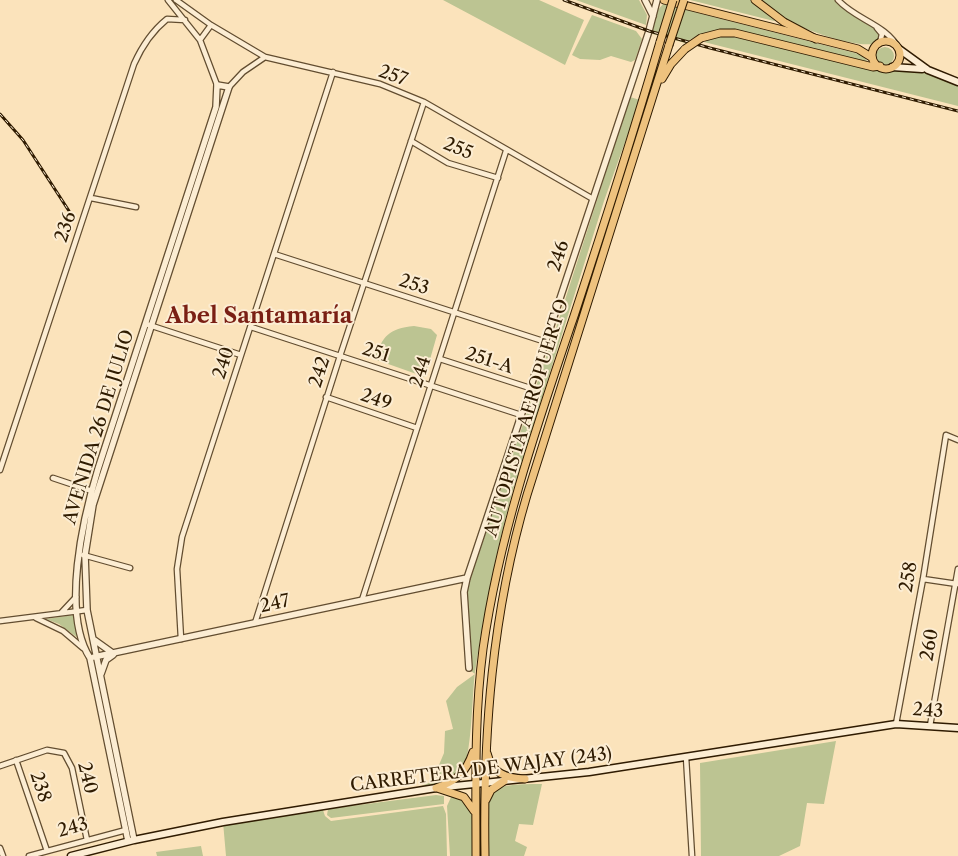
<!DOCTYPE html>
<meta charset="utf-8">
<style>
body{margin:0}
canvas{display:block;background:#fbe3bb}
</style>
<canvas width="958" height="856"></canvas>
<script>
const ctx = document.querySelector('canvas').getContext('2d');
ctx.lineJoin = 'round';
function fill(path, color) { ctx.fillStyle = color; ctx.fill(path, 'evenodd'); }
function strokePath(path, color, width, dash) { ctx.strokeStyle = color; ctx.lineWidth = width; ctx.lineCap = dash ? 'butt' : 'round'; ctx.setLineDash(dash || []); ctx.stroke(path); }
function label(font, color, halo, rows, align = 'center') {
  ctx.font = font + ' "Libre Caslon Text",serif'; ctx.lineWidth = 4; ctx.setLineDash([]); ctx.textBaseline = 'middle'; ctx.strokeStyle = halo; ctx.fillStyle = color; for (const [text, x, y, turn = 0] of rows) {
    ctx.save(); ctx.translate(x, y); ctx.rotate((+turn || 0) * Math.PI / 180); ctx.textAlign = isNaN(turn) ? turn : align; if (halo) ctx.strokeText(text, 0, 0); ctx.fillText(text, 0, 0); ctx.restore();
  }
}
const green = new Path2D(`
 M443 0H539L584 20 565 65Z
 M576 0H639L647 15 646 25Z
 M690 0H751L775 21H774Z
 M759 0H836C847 16 873 20 881 36L878 42C865 51 811 32 795 24 782 18 771 9 759 0Z
 M663 4 855 53 862 55 868 62 737 30C719 28 700 32 685 43L649 33 657 11Z
 M592 15 636 31 642 39 635 60 631 62 611 56 600 60 580 59 572 55Z
 M730 36 883 72 916 69 958 85V106L704 42 714 37Z
 M876 56a9 9 0 1 1 18 0a9 9 0 1 1-18 0Z
 M630 97 640 100 604 201 512 493C496 552 484 612 475 672 472 695 472 748 464 766 456 782 436 785 421 786L436 780V772L444 753 445 731 453 729 446 701 457 687 475 674 471 671 467 594 469 582 557 325Z
 M414 326 431 329 437 335 425 377 374 359C384 335 388 329 414 326Z
 M74 615 78 638 59 624 46 619Z
 M836 741 824 804 807 803 800 846 779 856H701L700 763Z
 M542 784 533 825 519 824 515 841 527 847 524 856H488C488 835 478 791 506 786 517 784 530 784 542 784Z
 M436 795 444 796V804L331 818 327 815 328 809Z
 M452 795C480 802 474 833 474 856H450L447 806Z
 M443 806 446 814 447 856H226L223 822 322 807 325 816 331 821Z
 M201 846 203 856H209H157L156 852Z`);
const minor = new Path2D(`
 M168 0 200 40
 M176 0 211 25 265 57 380 84 424 102 593 199
 M838 0C856 20 886 24 899 49
 M211 25 200 40 217 85
 M877 28 882 34 880 43
 M229 87 243 72 265 57
 M411 141 448 163 498 178
 M91 198 136 207
 M274 254 546 342
 M146 324 241 355
 M251 327 521 415
 M440 359 530 388
 M326 397 417 428
 M0 470 134 64C142 46 151 32 167 19L185 20
 M53 478 92 491
 M83 555 130 568
 M923 579 957 584
 M362 600 506 151
 M61 613 76 597
 M36 618 63 631 83 648
 M0 621 87 610
 M255 623 340 356 424 102
 M181 639 177 569 182 537 333 72
 M896 724 923 579 946 435 958 440
 M930 726 958 569
 M686 757 692 856
 M16 760 47 851
 M0 766 47 750 64 753 72 768 87 840
 M0 848 3 856
 M29 856 126 830`);
const tertiary = new Path2D(`
 M645 0 653 16
 M93 639 114 654
 M94 657 467 578
 M469 668 464 592 467 578 649 31 657 0
 M101 674 106 660 113 655
 M128 841 90 658C61 613 83 518 98 469L216 107 217 85 229 87 93 505 85 555 87 610 134 840`);
const secondary = new Path2D(`
 M899 49 928 70 958 82
 M892 67 922 69
 M71 856 134 840 223 822 436 788 589 772 896 724 958 728`);
const primary = new Path2D(`
 M664 0 858 49 871 57
 M872 55a14 14 0 1 1 28 0a14 14 0 1 1-28 0Z`);
const trunk = new Path2D(`
 M755 0 784 22 816 39
 M701 38 720 33H735L873 67 880 66
 M662 79 671 64 685 49
 M487 753C492 774 506 778 525 779
 M436 788C456 781 466 773 473 752
 M437 788 464 797 474 811
 M486 800 491 790 504 781
 M476 856C476 787 474 718 483 649 499 535 537 425 574 316 604 225 633 134 660 42
 M485 856C483 733 492 613 527 495L669 45`);
const rail = new Path2D(`
 M564 0 649 31 710 48 958 111
 M0 114 23 140 69 211`);
const trunkBridge = new Path2D(`
 M660 42 673 0
 M669 45 684 0
 M685 49 701 38`);
const streetNames = [
 ["257",393,76,20],
 ["255",458,149,22],
 ["236",66,227,-71],
 ["246",559,256,-72],
 ["253",414,285,18],
 ["251",376,353,18],
 ["251-A",489,361,18],
 ["240",224,363,-72],
 ["242",320,372,-72],
 ["244",421,372,-72],
 ["249",376,400,19],
 ["AUTOPISTA AEROPUERTO",527,418,-73],
 ["AVENIDA 26 DE JULIO",99,427,-73],
 ["258",909,577,-80],
 ["247",275,604,-12],
 ["260",930,645,-80],
 ["243",928,711,4],
 ["CARRETERA DE WAJAY (243)",481,770,-7],
 ["240",87,778,76],
 ["238",40,787,72],
 ["243",73,828,-15]
];
const districtNames = [
 ["Abel Santamaría",259,317]
];
fill(green, '#bcc492');
strokePath(minor, '#624d30', 7);
strokePath(tertiary, '#624d30', 8);
strokePath(secondary, '#2f1b01', 9);
strokePath(primary, '#2f1b01', 9);
strokePath(trunk, '#2f1b01', 9);
strokePath(minor, '#fcedd3', 4.5);
strokePath(tertiary, '#fcedd3', 5.5);
strokePath(secondary, '#fcedd3', 6);
strokePath(primary, '#eec27e', 7);
strokePath(trunk, '#eec27e', 7);
strokePath(rail, '#2f1b01', 3);
strokePath(rail, '#fcedd3', 1, [4]);
strokePath(trunkBridge, '#2f1b01', 9, []);
strokePath(trunkBridge, '#eec27e', 7);
label('18px', '#2f1b01', '#fcedd3', streetNames);
label('bold 22px', '#7a1f14', '#fcedd3', districtNames);
</script>
